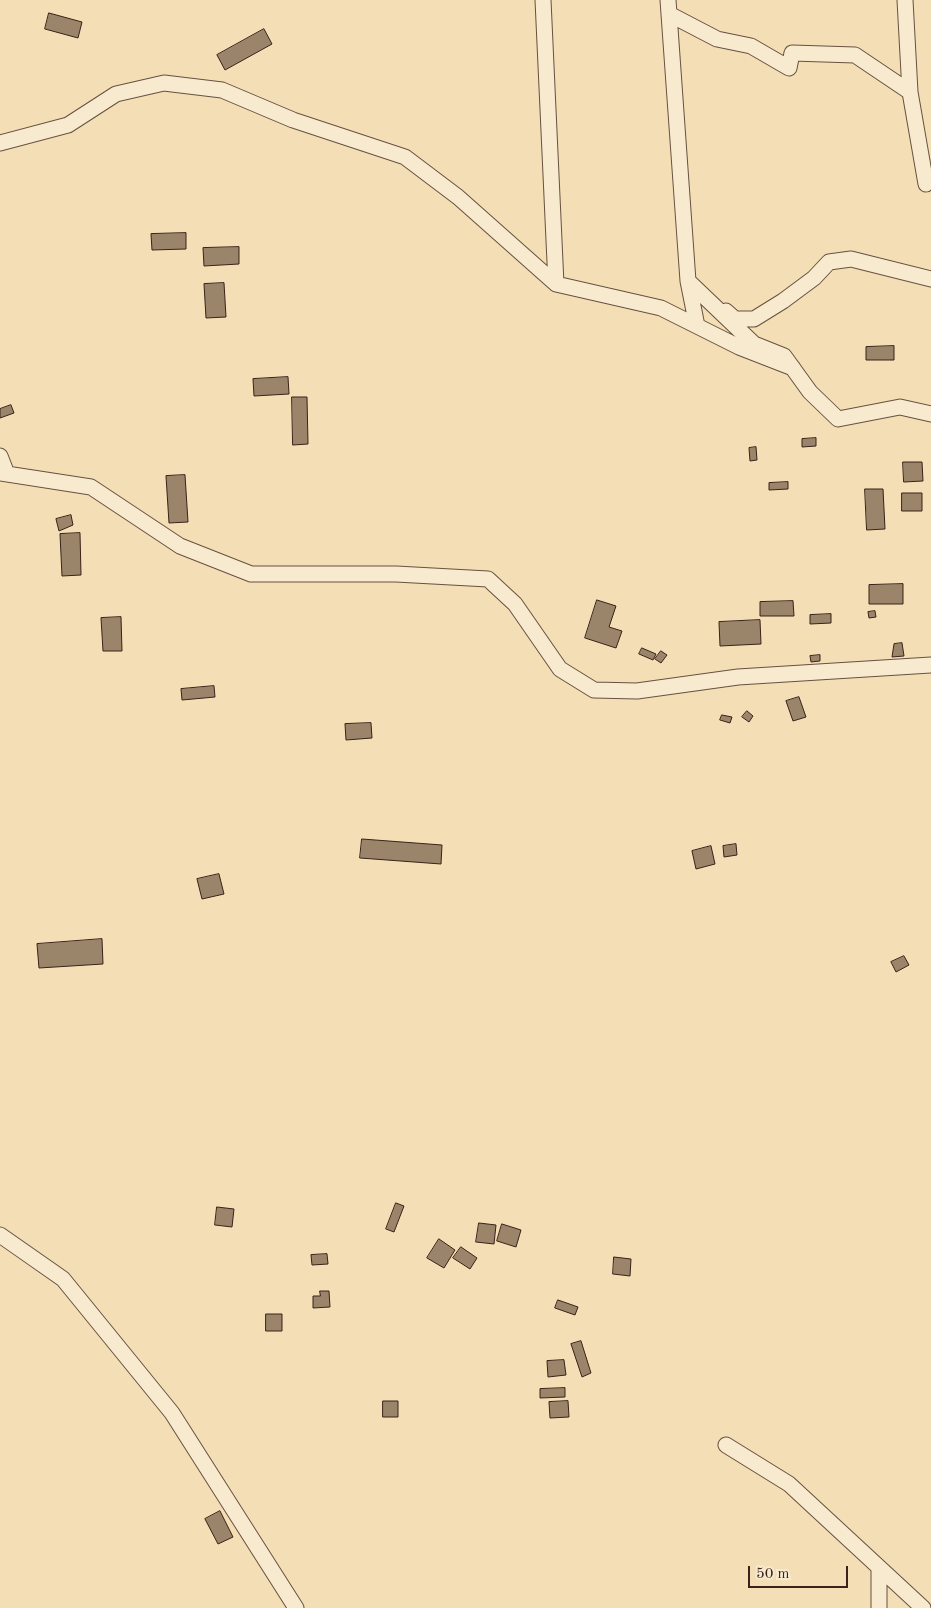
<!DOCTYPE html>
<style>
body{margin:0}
#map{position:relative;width:931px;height:1608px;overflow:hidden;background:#f4deb5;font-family:"Old Standard TT",serif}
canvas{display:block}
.scale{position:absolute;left:748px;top:1566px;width:100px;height:22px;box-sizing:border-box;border:2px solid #382219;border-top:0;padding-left:6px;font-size:15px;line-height:18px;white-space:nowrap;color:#382219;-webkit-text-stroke:4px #f8eacf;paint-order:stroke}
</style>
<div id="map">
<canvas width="931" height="1608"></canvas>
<div class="scale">50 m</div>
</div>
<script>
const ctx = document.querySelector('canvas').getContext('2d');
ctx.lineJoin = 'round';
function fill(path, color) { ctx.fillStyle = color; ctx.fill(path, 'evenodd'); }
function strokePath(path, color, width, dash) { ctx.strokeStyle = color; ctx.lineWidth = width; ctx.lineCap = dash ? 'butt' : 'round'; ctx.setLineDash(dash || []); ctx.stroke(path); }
const building = new Path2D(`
 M49 13 82 22 78 38 45 29Z
 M264 29 272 44 225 70 217 55Z
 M186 233V249L152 250 151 234Z
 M239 247V264L204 266 203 248Z
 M224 283 226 317 206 318 204 284Z
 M894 346V360H866V347Z
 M288 377 289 394 254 396 253 379Z
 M292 397H307L308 444 293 445Z
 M11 405 14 413 0 418V409Z
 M816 438V446L802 447V439Z
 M756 447 757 460 750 461 749 448Z
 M903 462H922L923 481 904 482Z
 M185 475 188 522 169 523 166 476Z
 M788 482V489L769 490V483Z
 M865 489H883L885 529 867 530Z
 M902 493H922V511H902Z
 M71 515 73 525 59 531 56 519Z
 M80 533 81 575 62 576 60 534Z
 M903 584V604H869V585Z
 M597 600 616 606 609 627 622 631 616 648 585 638Z
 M793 601 794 616H760V602Z
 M875 611 876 617 869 618 868 612Z
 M831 614V623L810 624V615Z
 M121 617 122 651H103L101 618Z
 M760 620 761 644 720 646 719 622Z
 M902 643 904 656 892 657 894 644Z
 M642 648 656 654 653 660 639 654Z
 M661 651 667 655 661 663 655 659Z
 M820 655V661L811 662 810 656Z
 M214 686 215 697 182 700 181 689Z
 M799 697 806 717 793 721 786 701Z
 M747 711 753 716 749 722 742 717Z
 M722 715 732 717 730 723 720 720Z
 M371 723 372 738 346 740 345 724Z
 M362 839 442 845 441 864 360 858Z
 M736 844 737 855 724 857 723 846Z
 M711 846 715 864 696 869 692 851Z
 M219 874 224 894 202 899 197 879Z
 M102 939 103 964 39 968 37 944Z
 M904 956 909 965 896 972 891 962Z
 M396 1203 404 1206 394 1232 386 1229Z
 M217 1207 234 1209 232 1227 215 1225Z
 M479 1223 496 1225 494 1244 476 1242Z
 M502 1224 521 1230 516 1247 497 1241Z
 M439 1239 455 1250 444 1268 427 1258Z
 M461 1247 477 1258 470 1269 453 1258Z
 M327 1254 328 1264 312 1265 311 1255Z
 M614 1257 631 1259 630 1276 613 1274Z
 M320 1291H329L330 1307 313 1308V1296H320Z
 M558 1300 578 1307 575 1315 555 1308Z
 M266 1314H282V1331H266Z
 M581 1341 591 1373 582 1377 571 1344Z
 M564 1360 566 1375 548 1377 547 1361Z
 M565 1388V1397L540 1398V1389Z
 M383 1401H398V1417H383Z
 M568 1401 569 1417 550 1418 549 1402Z
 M220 1511 233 1537 218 1544 205 1519Z`);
const street = new Path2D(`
 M543 0 556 284
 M668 0 688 281 697 326
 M905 0 910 92
 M669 14 717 39 751 46 789 68 792 53 855 55 910 92 926 184 931 178
 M0 143 68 125 116 94 164 83 222 90 293 120 405 157 458 197 556 284 661 308 739 347 793 368
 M688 281 754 344 784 356 810 392 838 419 900 407 931 414
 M726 311 735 319H754L783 301 814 278 829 262 851 259 931 279
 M0 456 7 474
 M0 473 91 487 180 546 251 574H396L488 579 515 604 560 669 594 690 637 691 738 677 931 665
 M0 1235 63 1279 172 1413 296 1608
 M726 1445 789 1484 923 1608
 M879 1569V1608`);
fill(building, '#9a846a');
strokePath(building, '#382219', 1);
strokePath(street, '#675140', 17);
strokePath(street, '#f8eacf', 15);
</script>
